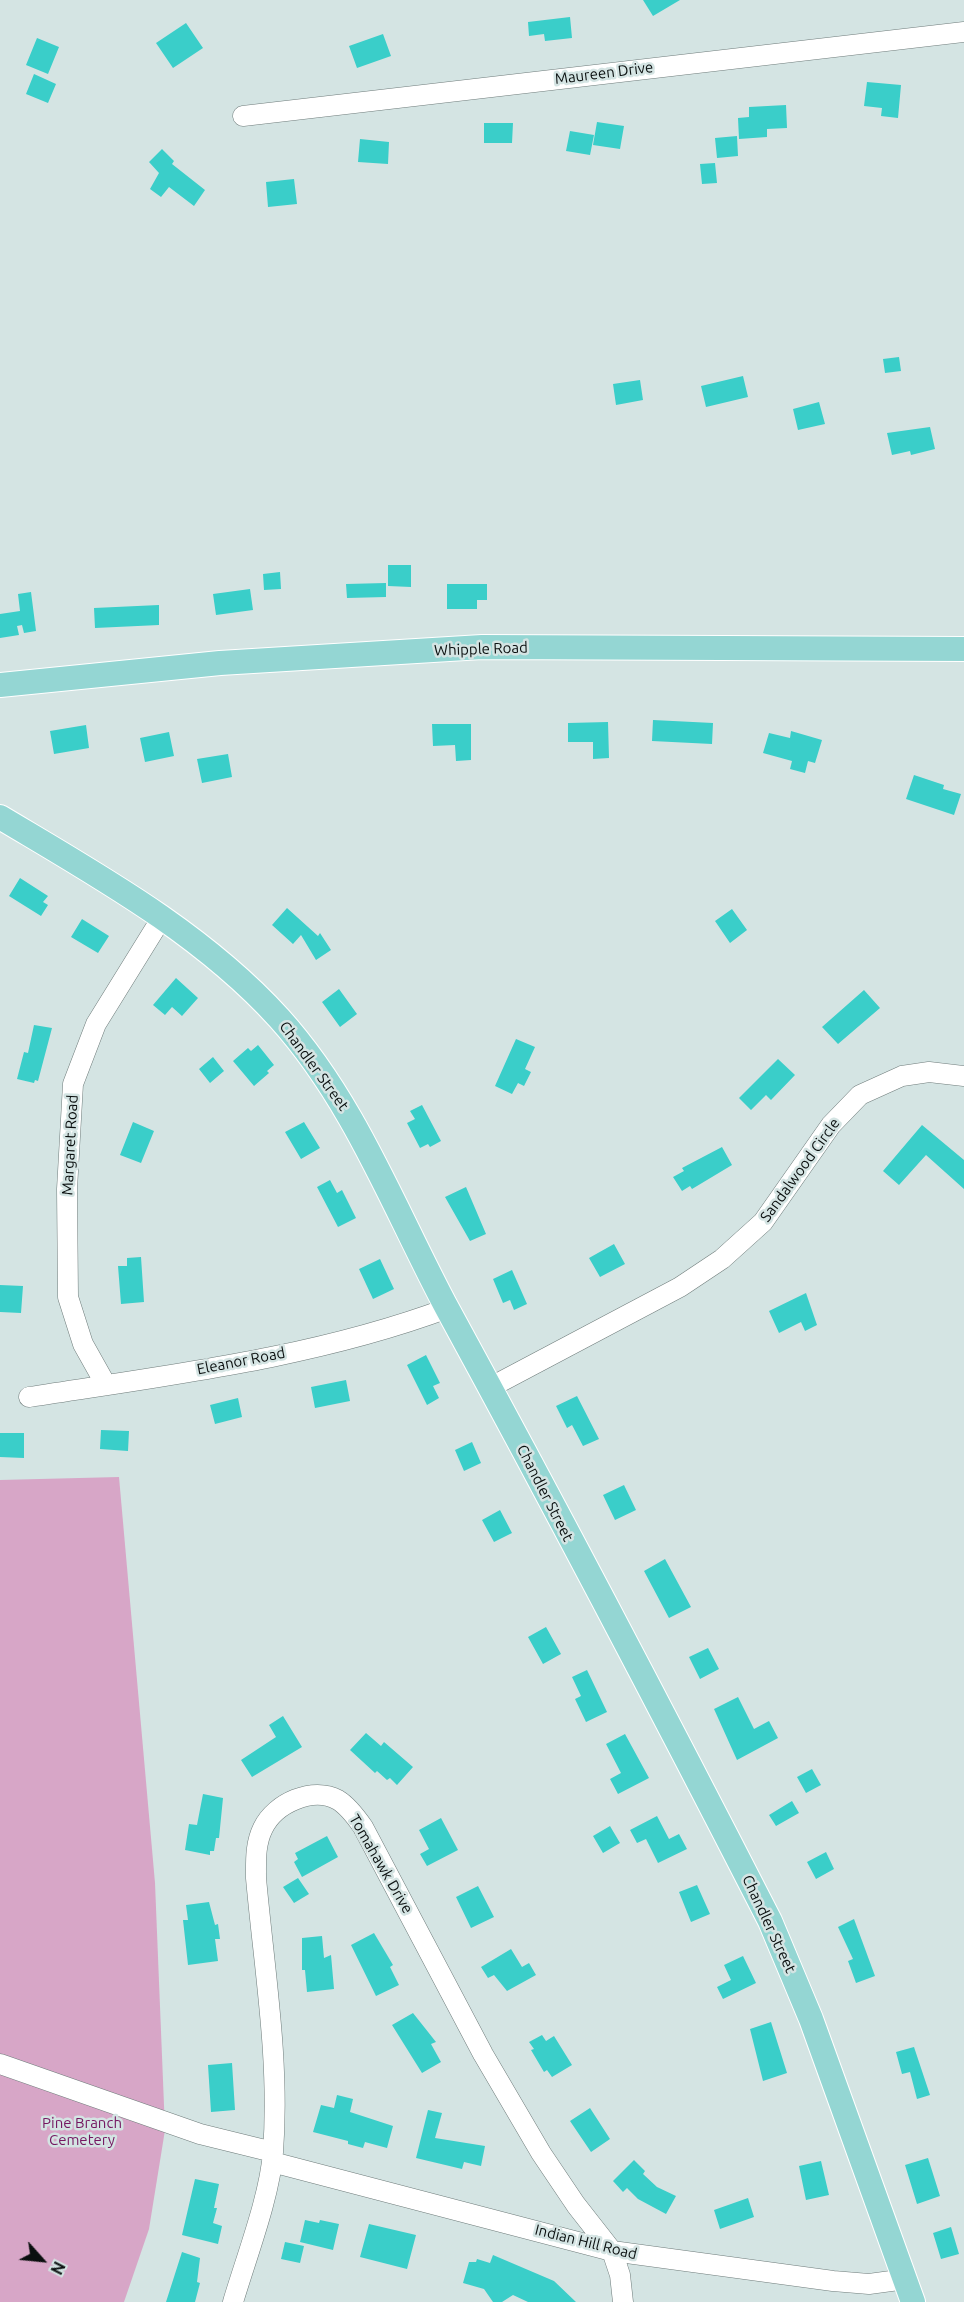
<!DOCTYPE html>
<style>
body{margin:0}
#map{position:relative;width:964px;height:2302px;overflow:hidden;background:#d4e4e3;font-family:Ubuntu,sans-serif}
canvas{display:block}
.north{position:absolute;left:12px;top:2230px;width:60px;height:60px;-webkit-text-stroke:4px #d4e4e3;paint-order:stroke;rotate:117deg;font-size:16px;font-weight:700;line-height:24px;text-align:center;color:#0a0f0f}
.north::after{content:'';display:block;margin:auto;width:21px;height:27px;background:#0a0f0f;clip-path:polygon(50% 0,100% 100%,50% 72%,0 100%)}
</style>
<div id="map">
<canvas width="964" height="2302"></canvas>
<div class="north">N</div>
</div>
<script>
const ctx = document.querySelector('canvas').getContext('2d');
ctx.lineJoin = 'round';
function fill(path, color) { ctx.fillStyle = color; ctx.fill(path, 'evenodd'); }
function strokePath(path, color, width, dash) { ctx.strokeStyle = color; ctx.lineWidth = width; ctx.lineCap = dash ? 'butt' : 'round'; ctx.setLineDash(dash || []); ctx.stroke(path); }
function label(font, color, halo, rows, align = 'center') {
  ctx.font = font + ' Ubuntu,sans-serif'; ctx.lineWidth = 5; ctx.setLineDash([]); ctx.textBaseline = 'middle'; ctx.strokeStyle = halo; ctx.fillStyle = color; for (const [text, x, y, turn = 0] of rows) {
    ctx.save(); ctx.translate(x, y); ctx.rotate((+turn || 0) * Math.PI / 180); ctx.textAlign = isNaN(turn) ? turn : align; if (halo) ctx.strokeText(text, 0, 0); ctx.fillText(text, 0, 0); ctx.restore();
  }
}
const green = new Path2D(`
 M119 1477 155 1883 165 2130 149 2229 124 2302H0V1480Z`);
const building = new Path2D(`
 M643 0H680L653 16Z
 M570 17 572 38 545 41 544 34 529 36 528 22Z
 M186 23 203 48 173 68 156 43Z
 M383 34 391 56 357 68 349 46Z
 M37 38 59 47 48 74 26 65Z
 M34 74 56 84 48 103 26 94Z
 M867 82 901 85 898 118 881 116 882 108 864 106Z
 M786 105 787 128 767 129V137L739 139 738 118 749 117V107Z
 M597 122 624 126 620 149 593 145Z
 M484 123H513L512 143H484Z
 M570 131 594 135 590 155 566 151Z
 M737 136 738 156 717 158 715 138Z
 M360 139 389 142 388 164 358 162Z
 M162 149 174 161 172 164 205 190 194 206 169 187 161 197 150 189 159 173 149 162Z
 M715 163 717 183 702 184 700 164Z
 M294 179 297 204 268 207 266 182Z
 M899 357 901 371 885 373 883 359Z
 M743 376 748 397 706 407 701 386Z
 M640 380 643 400 616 405 613 384Z
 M819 402 825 424 798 430 793 409Z
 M930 427 935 449 911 455 910 451 892 455 887 433Z
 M388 565H411V587L388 586Z
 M280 572 281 589 264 590 263 574Z
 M386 583V597L347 598 346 584Z
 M447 584H487V600H477V609H447Z
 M250 589 253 610 216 615 213 594Z
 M31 592 36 631 24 633 22 625 17 626 19 635 0 638V614L20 611 18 594Z
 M159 605V625L95 628 94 608Z
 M653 720 713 723 712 744 652 741Z
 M608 722 609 758 593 759V742H568V723Z
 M432 724H471V760L456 761 455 745 433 746Z
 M86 725 89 748 54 754 50 731Z
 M791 731 822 740 815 763 808 761 805 773 790 769 792 761 763 753 769 733 790 738Z
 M169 732 174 756 145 762 140 738Z
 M228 754 232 777 202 783 197 759Z
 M914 775 944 785 943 789 961 794 954 815 906 799Z
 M20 878 48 896 43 902 48 905 41 916 9 896Z
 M287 908 318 936 320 933 331 950 316 960 301 935 293 944 272 925Z
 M732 909 747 930 730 943 715 921Z
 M82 919 109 936 98 953 71 937Z
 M176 978 198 998 182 1016 172 1007 165 1015 153 1005Z
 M339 989 357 1014 340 1027 322 1002Z
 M864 990 880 1008 838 1044 822 1027Z
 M34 1025 52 1028 38 1081 35 1080 34 1083 17 1079 24 1052 28 1053Z
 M516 1039 535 1047 525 1069 531 1072 524 1086 518 1083 512 1094 495 1086Z
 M258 1045 274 1065 267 1071 269 1073 254 1086 233 1061 248 1048 251 1051Z
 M213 1057 224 1071 210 1083 199 1069Z
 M778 1059 795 1075 771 1100 766 1095 751 1110 739 1098Z
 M422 1105 441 1141 430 1147 428 1144 420 1148 407 1123 415 1119 410 1111Z
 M133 1122 154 1131 141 1163 120 1155Z
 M304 1122 320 1148 301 1159 285 1132Z
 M922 1125 964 1160V1189L926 1155 899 1185 883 1171Z
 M722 1147 732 1165 692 1189 690 1186 682 1191 673 1177 684 1171 682 1168Z
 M330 1180 337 1193 342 1190 356 1218 338 1227 317 1187Z
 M466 1187 486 1234 470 1241 445 1197Z
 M614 1244 625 1264 600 1277 589 1258Z
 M141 1257 144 1302 121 1304 118 1266H127V1258Z
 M380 1259 394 1289 373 1299 359 1269Z
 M512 1270 527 1304 514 1310 510 1300 503 1303 493 1279Z
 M0 1285 23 1286 21 1313 0 1312Z
 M806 1293 817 1325 805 1331 801 1322 779 1333 769 1311Z
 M426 1355 440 1383 433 1386 439 1398 427 1405 407 1365Z
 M346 1380 350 1401 315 1408 311 1387Z
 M577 1396 599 1439 583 1446 572 1425 567 1428 556 1406Z
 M238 1398 242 1417 215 1424 210 1405Z
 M101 1430 129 1431 128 1451 100 1449Z
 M0 1433H24V1458L0 1457Z
 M472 1442 481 1463 464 1471 455 1450Z
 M624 1485 636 1510 615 1520 603 1495Z
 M500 1510 512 1533 494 1542 482 1520Z
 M665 1559 691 1607 669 1618 644 1571Z
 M546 1627 561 1654 543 1664 528 1637Z
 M708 1648 719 1669 700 1679 689 1657Z
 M587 1670 607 1712 586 1722 575 1699 581 1696 572 1677Z
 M738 1697 754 1729 769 1721 778 1738 737 1760 714 1709Z
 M283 1716 302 1747 252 1777 241 1760 276 1737 269 1725Z
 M366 1733 381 1746 384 1742 413 1767 397 1785 390 1778 387 1780 377 1771 375 1773 350 1750Z
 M625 1734 649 1778 618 1794 610 1779 621 1773 606 1744Z
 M812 1769 821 1785 806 1793 797 1777Z
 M203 1794 223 1798 219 1838H216L214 1851H210V1855L185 1850 189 1824 197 1825Z
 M792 1801 799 1813 776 1826 769 1815Z
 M657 1816 669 1839 679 1834 687 1849 658 1863 646 1839 637 1843 630 1830Z
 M441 1818 458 1850 427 1866 420 1854 429 1849 419 1830Z
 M610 1826 620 1843 603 1853 593 1836Z
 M327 1836 338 1857 302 1877 294 1862 298 1859 295 1853Z
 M826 1852 834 1869 816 1879 807 1862Z
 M298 1878 309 1894 294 1903 283 1887Z
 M697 1885 710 1914 691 1922 679 1892Z
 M478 1886 494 1917 471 1928 456 1897Z
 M209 1902 215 1925 218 1924 220 1939H215L218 1961 188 1965 183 1920H188L186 1905Z
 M854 1919 875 1976 856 1983 848 1961 853 1959 838 1927Z
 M374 1933 393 1965 390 1967 399 1985 376 1996 351 1945Z
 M322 1936 324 1958 331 1955 334 1989 307 1992 305 1970H302V1938Z
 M511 1949 522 1967 529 1963 536 1975 507 1991 494 1975 488 1978 481 1967Z
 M743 1956 756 1983 723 1999 717 1987 731 1980 724 1965Z
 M413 2013 436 2042 431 2044 441 2062 422 2073 392 2025Z
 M771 2022 787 2073 763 2081 750 2029Z
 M542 2035 546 2041 554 2036 572 2065 552 2077 547 2070 544 2072 531 2050 534 2049 529 2042Z
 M914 2047 930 2095 917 2099 910 2072 902 2074 896 2052Z
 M232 2063 235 2110 211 2112 208 2065Z
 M337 2095 353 2099 350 2112 393 2126 387 2148 365 2142 363 2148 348 2144V2141L313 2132 321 2105 334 2108Z
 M590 2108 610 2139 591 2152 570 2121Z
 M428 2110 442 2113 435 2138 485 2146 481 2166 464 2162 462 2169 416 2158Z
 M928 2158 940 2196 917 2204 905 2165Z
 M634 2160 645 2171 643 2174 657 2187 676 2196 666 2214 638 2199 627 2188 623 2192 613 2181Z
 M821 2161 829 2195 806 2200 799 2166Z
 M195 2179 219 2184 214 2208H217L213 2223 222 2226 218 2244 182 2235Z
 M748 2198 754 2217 720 2229 714 2210Z
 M305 2220 319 2223 320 2220 339 2224 333 2250 300 2242Z
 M369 2224 416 2235 407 2269 360 2257Z
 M951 2227 959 2254 941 2259 933 2233Z
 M285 2242 304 2246 300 2263 281 2259Z
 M182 2252 200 2258 197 2282 200 2283 195 2302H166Z
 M493 2255 554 2281 576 2302H528L513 2295 502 2302H493L484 2289 463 2283 469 2262H476L477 2259 490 2263Z`);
const minor = new Path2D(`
 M243 116 964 32
 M106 1385 83 1344 68 1297 67 1189 73 1084 96 1024 161 919
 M491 1387 680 1287 722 1259 763 1222 831 1125 860 1095 902 1076 929 1072 964 1076
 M29 1397C169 1375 314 1358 448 1308
 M0 2064 200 2134 273 2152
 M272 2162 612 2251 833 2281 869 2284 906 2279
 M233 2302C246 2258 270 2196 273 2152 280 2061 264 1968 256 1878 256 1861 255 1844 263 1828 275 1803 313 1786 338 1800 348 1806 356 1817 363 1827L483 2054 541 2153 576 2205 612 2251 620 2275 623 2302`);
const major = new Path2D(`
 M0 685 220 663 482 647 964 649
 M0 817C97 875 202 933 279 1018 355 1102 395 1211 448 1310 558 1512 665 1716 770 1921L811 2019 913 2302`);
const streetNames = [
 ["Maureen Drive",604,73,-7],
 ["Whipple Road",481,649,-2],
 ["Chandler Street",314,1066,54],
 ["Margaret Road",70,1145,-87],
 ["Sandalwood Circle",800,1170,-54],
 ["Eleanor Road",241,1361,-11],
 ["Chandler Street",545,1493,63],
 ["Tomahawk Drive",381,1864,60],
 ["Chandler Street",769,1924,65],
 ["Indian Hill Road",586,2242,14]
];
const parkNames = [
 ["Pine Branch",82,2123],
 ["Cemetery",82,2140]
];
fill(green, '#d7a6c7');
fill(building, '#3acec9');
strokePath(minor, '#6f7c7b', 21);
strokePath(major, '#fff', 26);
strokePath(minor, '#fff', 20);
strokePath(major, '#94d6d3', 24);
label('15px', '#0a0f0f', '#d4e4e3', streetNames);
label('15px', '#751761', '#d4e4e3', parkNames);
</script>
